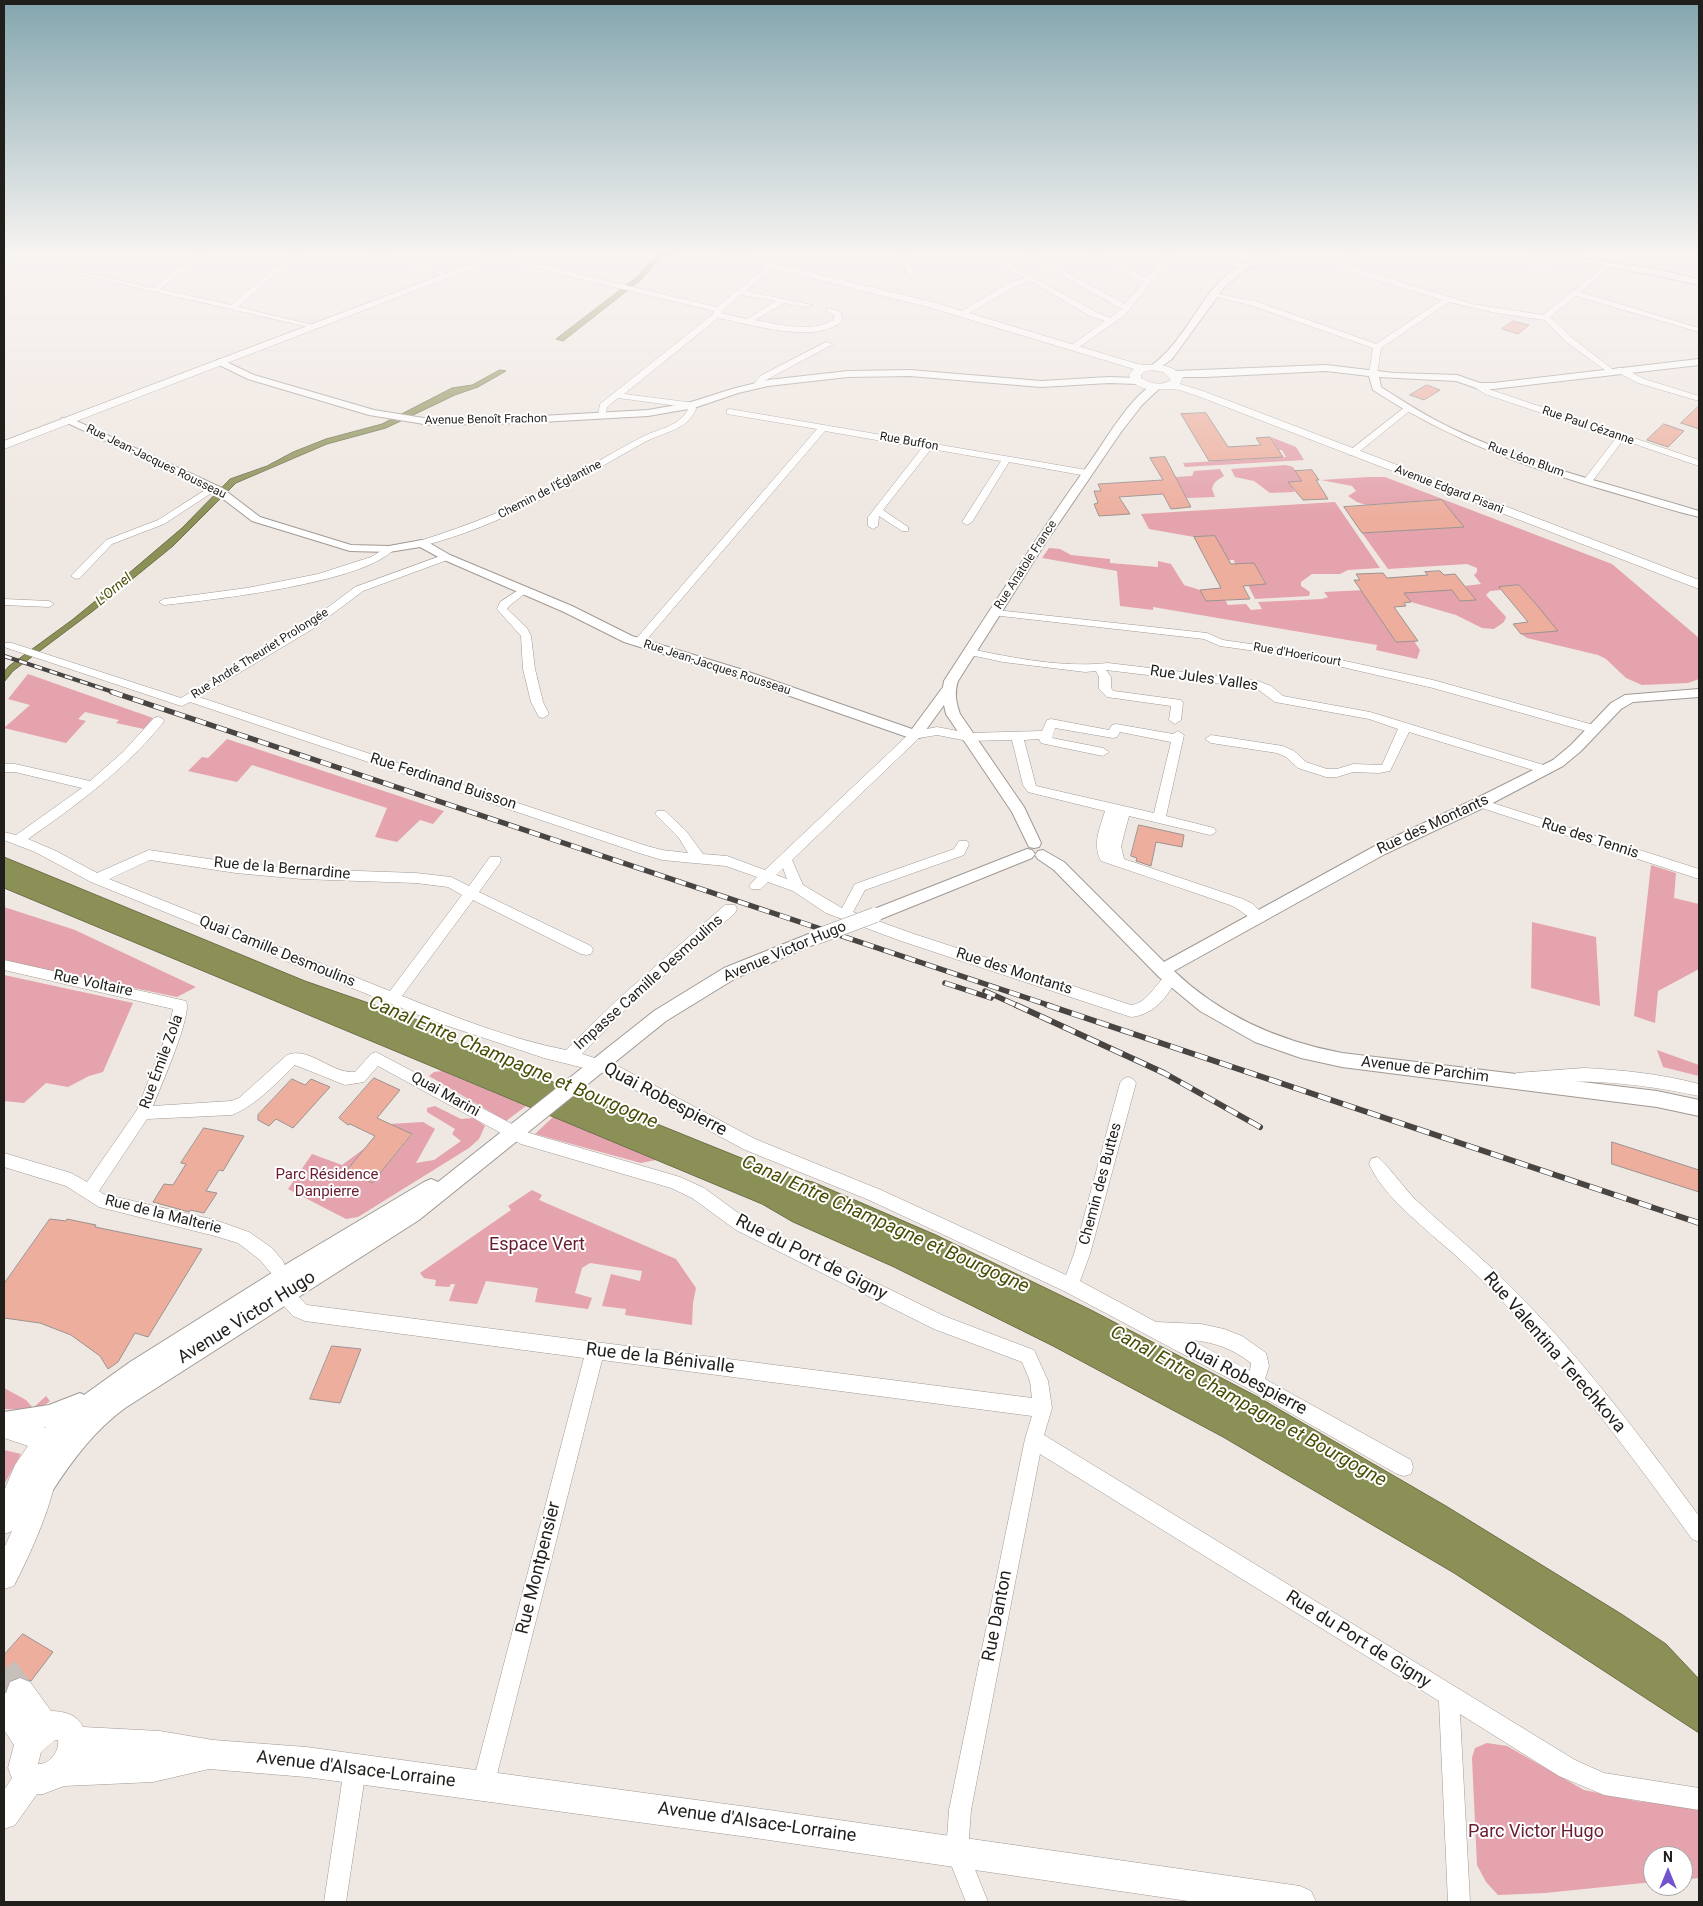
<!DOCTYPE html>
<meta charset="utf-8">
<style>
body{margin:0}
#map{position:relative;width:1703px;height:1906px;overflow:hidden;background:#efe7e1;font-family:Roboto,sans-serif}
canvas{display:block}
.frame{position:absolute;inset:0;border:5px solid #211f1c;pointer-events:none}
.north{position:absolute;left:1643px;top:1846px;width:50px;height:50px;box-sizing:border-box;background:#fff;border:1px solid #a6a5a4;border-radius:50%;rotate:0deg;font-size:14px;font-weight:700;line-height:20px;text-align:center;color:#211f1c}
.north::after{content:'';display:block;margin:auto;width:18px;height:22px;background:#7353cd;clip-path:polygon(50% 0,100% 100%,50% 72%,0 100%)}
</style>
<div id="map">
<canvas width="1703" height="1906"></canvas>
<div class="frame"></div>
<div class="north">N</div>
</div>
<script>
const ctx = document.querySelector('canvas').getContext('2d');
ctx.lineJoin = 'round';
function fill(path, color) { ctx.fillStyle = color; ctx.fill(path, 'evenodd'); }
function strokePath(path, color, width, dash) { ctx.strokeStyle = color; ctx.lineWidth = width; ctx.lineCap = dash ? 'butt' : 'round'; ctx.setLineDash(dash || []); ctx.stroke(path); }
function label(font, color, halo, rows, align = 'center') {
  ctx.font = font + ' Roboto,sans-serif'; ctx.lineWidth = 4; ctx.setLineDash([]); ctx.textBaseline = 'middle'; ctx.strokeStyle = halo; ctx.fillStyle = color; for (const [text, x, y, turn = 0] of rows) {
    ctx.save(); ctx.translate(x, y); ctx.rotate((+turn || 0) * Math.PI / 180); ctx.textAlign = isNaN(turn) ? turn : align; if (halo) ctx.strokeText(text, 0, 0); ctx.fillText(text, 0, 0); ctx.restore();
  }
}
const green = new Path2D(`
 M1271 437 1296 447 1304 460 1185 467 1183 463 1286 457 1282 450H1279Z
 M1286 465 1293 467 1302 481 1289 482 1295 492 1270 493 1254 481 1235 477 1231 469Z
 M1220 469 1224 476C1217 480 1214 482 1212 489L1215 497 1187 498 1175 477 1192 476 1194 471Z
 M1369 477H1385L1612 564 1699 638V679L1688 683 1642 685 1626 678 1606 659 1598 655 1527 638 1521 634 1557 631 1519 585 1499 587 1501 590 1490 591 1486 595 1506 617 1504 622 1494 629 1482 628 1456 615 1411 602 1393 587 1415 586 1419 592 1431 591 1448 584 1460 601 1475 600 1465 586 1481 584 1474 575 1477 572V568L1467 564 1388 569 1362 533 1463 527 1442 500 1366 505 1357 502 1348 496 1356 491 1352 486 1321 480Z
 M1335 502 1380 568 1348 570 1340 574H1312L1301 582V586L1310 592 1309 596 1255 599 1248 585 1266 583 1254 563 1235 564 1234 560H1228L1215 536 1194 537 1149 529 1141 514Z
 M1049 548 1060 549 1071 555 1110 559V563L1158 567V561L1171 564 1184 585 1200 590 1206 601 1225 600 1228 605 1246 604 1251 610 1262 609 1258 602 1322 599 1328 597 1324 592 1365 590 1373 608 1396 642 1414 641 1420 650 1417 659 1376 650 1377 645 1153 607V610L1120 606 1117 571 1042 558Z
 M28 674 153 718 144 729 116 723 119 720 85 712 78 719 86 721 66 743 4 728 30 705 8 699Z
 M227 739 444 811 433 824 420 820 397 842 375 837 387 808 252 765 237 782 188 771 202 757 208 758Z
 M1651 865 1676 873 1674 898 1699 904V969L1658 991 1655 1023 1634 1016Z
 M4 907 75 930 196 987 177 997 4 961Z
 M1532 922 1596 937 1600 1006 1531 988Z
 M4 975 133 1003 103 1072 89 1076 68 1087 46 1083 24 1103 4 1101Z
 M1657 1050 1699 1065V1076L1663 1067Z
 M442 1071 526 1106 506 1121 429 1076 434 1072Z
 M435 1106 461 1119 474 1118 485 1126 479 1139 469 1148 358 1217 346 1219 288 1189 312 1154 342 1165 365 1148 347 1170 372 1183 412 1135 390 1124 423 1122 435 1129 416 1163 434 1160 461 1141 452 1134 455 1129 427 1112V1108Z
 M553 1117 656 1160 641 1163 535 1134Z
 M532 1190 542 1195 539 1200 676 1259 696 1288 693 1303 692 1325 625 1315 626 1309 602 1306 611 1274 640 1281 642 1271 590 1263 582 1268 575 1293 592 1298 588 1309 535 1302 538 1288 486 1281 477 1304 449 1301 455 1284H451L449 1287 435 1286 436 1280 424 1278 420 1273 511 1210 508 1206Z
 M4 1388 26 1400 33 1408 46 1396 50 1401C37 1412 20 1409 4 1409Z
 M4 1450 21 1454 4 1485Z
 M1487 1743 1507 1746 1584 1790 1636 1801 1699 1808V1878L1683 1880V1856H1653V1882L1545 1893 1498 1895 1486 1882 1477 1865 1472 1758 1475 1748Z`);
const water = new Path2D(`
 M672 252H686L661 257 642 279 563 341 556 339 637 277 657 254Z
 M500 370 506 371 478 387 455 395 386 428 327 444 236 483 173 546 93 611 13 671 4 682V672L9 666 72 620 115 585 182 528 230 479 267 466 293 452 326 439 382 424 452 388 472 385Z
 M4 857 305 981 432 1025 429 1032 781 1174 813 1182 936 1235 1091 1310 1258 1397 1446 1506 1623 1615 1666 1644 1699 1679V1733L1454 1573 1223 1437 1053 1346 894 1267 793 1222 762 1204 4 888Z`);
const building = new Path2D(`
 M1513 321 1529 325 1518 334 1502 329Z
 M1427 385 1440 390 1424 400 1410 395Z
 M1699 406V429L1681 423Z
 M1206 413 1228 447 1261 445 1256 438 1270 437 1283 457 1209 461 1181 414Z
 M1664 424 1684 431 1668 447 1647 440Z
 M1165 457 1191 507 1171 509 1163 494 1119 497 1130 514 1099 516 1094 504 1098 503 1094 491H1101L1098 484 1163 480 1150 458Z
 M1312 470 1319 480H1316L1328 499 1303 500 1288 482 1302 481 1295 471Z
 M1442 500 1464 527 1362 533 1344 507Z
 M1215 536 1231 564 1254 563 1266 584 1243 586 1250 599 1206 601 1200 590 1221 588 1194 537Z
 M1440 571 1444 575 1455 574 1476 600 1460 601 1452 590 1404 593 1411 602 1404 603 1406 606 1394 607 1418 641 1396 642 1354 580H1360L1356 574 1383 573 1387 578 1428 575 1425 572Z
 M1519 585 1536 604 1558 631 1521 634 1513 624 1528 622 1499 587Z
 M1139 825 1184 835 1182 847 1156 842 1151 866 1136 861 1137 858 1131 856Z
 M374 1078 400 1090 377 1118 412 1134 372 1183 347 1170 375 1136 350 1124 348 1125 339 1118Z
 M292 1079 305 1085 311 1079 330 1087 293 1128 276 1119 269 1126 258 1120V1115Z
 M204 1128 244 1136 223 1171 219 1170 206 1191 217 1193 204 1213 190 1210 189 1212 153 1202 164 1184 173 1185 186 1164 181 1163Z
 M1612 1142 1699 1170V1192L1612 1164Z
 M50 1219 66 1221 67 1219 96 1225 95 1227 202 1249 148 1337 135 1333 118 1362 108 1369 100 1356 71 1335 40 1323 4 1318V1284Z
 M332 1346 361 1349 340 1403 310 1399Z
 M23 1634 53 1652 31 1681 19 1676 9 1680 4 1691V1655Z`);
const secondaryTunnel = new Path2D(`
 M4 1669 20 1692`);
const minor = new Path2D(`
 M201 252H208L160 289 231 305 294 252H301L238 307 317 326 313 328 61 270 65 268 153 288Z
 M369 252H375L452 275 448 277 370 255Z
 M477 252H486L717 307 770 264H773V268L745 291 812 305 808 307 784 303 755 320C781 325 810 333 834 320V315L825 310 829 308 841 312 842 321C816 345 750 324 718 318L624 394 695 403 696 409C687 431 662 432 643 443 572 483 502 526 422 546L417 543 419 541C468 526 514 507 560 483 587 468 613 452 640 438 656 429 680 427 688 409L686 407 618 398 607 407 605 418 598 416 600 404 713 314 714 311 501 260 478 253ZM741 295 776 301 747 319 721 313 722 311Z
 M901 252H907L914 277 907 275Z
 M1089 252H1097L1147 278 1169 252H1175L1125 315 1076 349 1069 347 1105 321 1090 316 1031 281 1014 287 966 315 959 313 1008 283 1025 278 1006 268V264H1009L1096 312 1110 318 1122 309 1027 256 1033 255 1125 304 1144 282Z
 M1247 252H1255L1268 257 1262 258Z
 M1356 252H1364L1346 262 1353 267 1472 304 1543 315 1609 262H1612V266L1580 292 1699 328V332L1576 296 1550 317 1571 337 1612 369V373H1609L1565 341 1545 320 1496 313 1449 302 1381 348 1377 374 1373 376 1369 374 1373 348 1253 306 1209 295 1213 293 1258 302 1376 344 1442 300 1347 271 1339 266 1340 259Z
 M1548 258 1552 260 1542 269 1524 264 1528 262 1538 264Z
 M1227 259H1233L1251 267 1247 269 1227 263Z
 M826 342 833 344 766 380 760 387 753 385 760 376Z
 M1617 368H1623L1644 379 1699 396V401L1638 383 1617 372Z
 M1476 384H1482L1491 390 1699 460V466L1623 440 1591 483H1585L1583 481 1616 438 1485 394 1476 388Z
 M1405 407 1412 409 1355 455H1349V451Z
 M730 409 1087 470 1092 473 1087 476 1009 462 972 522 967 525 962 522 1001 461 931 449 883 510 908 527V531H902L879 516 878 526 873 529 868 526V517L922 448 825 431 643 644H635L634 642 635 640 817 429 727 414V410Z
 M213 485 216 486V490L164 524 112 544 80 578 76 579 71 576 106 540 158 520Z
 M389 546 394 549C364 583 212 600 164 605L159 602 164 599 247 588 318 574 371 557Z
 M446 554 451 557 450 559 363 591 311 630 199 697 647 846 662 850 688 853 679 838 655 814 657 811H665L687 832 703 854 727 856 765 870 911 732 937 727 968 733 1042 731 1047 720 1051 719 1109 730 1112 725 1116 724 1173 734 1178 731 1184 735 1166 816 1214 828 1216 831 1214 834 1210 835 1129 816 1121 846 1124 859 1243 899 1253 904 1266 917 1264 921C1253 924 1241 909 1230 905 1187 890 1143 875 1101 861 1092 844 1100 828 1105 811L1028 792 1023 785 1012 740 968 741 937 735 919 738 792 860 803 885 842 908 855 884 954 849 959 841H967L969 844 964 855 865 890 853 912 911 933 1131 1005C1153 1003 1160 969 1175 974L1177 978 1175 982C1165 1000 1152 1015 1131 1017L901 941 826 913 793 891 768 882 761 889H751L749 886 757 877 726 866 662 860 639 853 190 702 182 706 178 705 4 647V643H12L181 698 303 626 355 587ZM1055 728 1113 738 1117 737 1120 732 1171 742 1154 813 1036 786 1024 740 1039 739 1041 743 1045 744 1103 756 1109 752 1103 748 1052 738ZM783 868 787 879 776 875Z
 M523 587 528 590 527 592 509 606 507 609 527 628 531 636 535 669 543 702 549 714 543 718 539 717 531 702 523 669 521 636 497 609 500 602Z
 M4 599 49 601 54 604 49 607 4 605Z
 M996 610 1207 633 1223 640 1299 651 1433 680 1597 726 1599 729 1593 733 1433 688 1299 657 1220 646 1204 639 992 615 991 613Z
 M970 649C1014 658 1063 668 1108 663L1258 681 1271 686 1283 696 1370 712 1550 767 1552 770 1546 774 1409 732 1390 771 1379 773 1353 772 1337 777H1326L1298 768 1286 757 1277 753 1211 743 1205 739 1211 735 1283 746 1294 751 1306 762 1327 769H1337L1353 764 1382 765 1398 729 1369 719 1275 702 1256 688 1106 670 1111 677V688L1114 691 1181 700 1183 703 1181 720 1175 724 1169 720 1171 706 1107 697 1099 689V677L1096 671 1085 672 1003 662 966 654 965 652 966 650Z
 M158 717 162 718 164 721 162 724C124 770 77 805 28 839L56 851 97 873 149 850 236 863 302 869 416 873 451 877 469 886 490 857H500L501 860 500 863 479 892 591 946 593 950 591 954 586 955 581 954 473 900 402 996C455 1017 510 1039 566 1050L617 1000 725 905H735L737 909 735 913 627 1008 582 1054 614 1064 755 1139 881 1190 1066 1275 1074 1254 1120 1083 1123 1079 1128 1077 1133 1079 1136 1083 1090 1254 1080 1281 1156 1322 1201 1324 1224 1329 1242 1336 1266 1353 1269 1366 1265 1379 1411 1460 1413 1467 1411 1474 1404 1476 1397 1474 1245 1387 1064 1291 869 1200 743 1149 604 1073 544 1058 436 1022 91 882 35 852 4 840V832L16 835 82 788 15 772H4V764H15L90 781 123 752 154 718ZM150 860 236 873 302 879 416 883 448 887 462 895 390 991 109 879ZM1191 1340C1215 1342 1233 1349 1251 1363L1250 1371Z
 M1480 799 1699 869V879L1476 806 1474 803 1476 800Z
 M4 960 186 1001C193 1014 160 1088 153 1106L231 1101 239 1098 287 1055C310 1046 331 1074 355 1072L371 1054 376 1052 529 1133 680 1177 704 1188 748 1220 944 1316 1034 1350 1048 1381 1052 1408 1044 1435 1575 1760 1604 1773 1699 1788V1810L1604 1795 1559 1776 1460 1714 1470 1902H1448L1439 1701 1040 1454 971 1810 968 1852 988 1902H966L946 1852 949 1810 1025 1439 1032 1416 602 1360 494 1786 491 1794 483 1797 475 1794 472 1786 584 1358 305 1321 293 1316 283 1305 271 1273 260 1260 238 1243 215 1236 99 1207 66 1186 4 1167V1153L71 1173 87 1182 137 1110 169 1028 173 1009 4 970ZM295 1065 345 1085 364 1082 378 1066 521 1144 671 1188 692 1198 736 1230 934 1329 1022 1362 1030 1381 1032 1398 307 1305 296 1294 283 1261 272 1248 249 1232 215 1220 103 1194 99 1191 147 1119 232 1115C257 1105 276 1083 295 1065Z
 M1584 1068C1623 1070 1661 1074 1699 1084V1096C1638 1083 1579 1077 1517 1085L1512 1083 1510 1079 1512 1075 1517 1073Z
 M1377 1157C1383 1159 1408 1193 1417 1201 1448 1230 1482 1257 1512 1288 1582 1358 1641 1437 1699 1516V1542L1692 1539C1633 1457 1572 1376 1503 1302 1482 1279 1458 1257 1434 1237 1410 1215 1383 1194 1369 1164L1371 1159Z
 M355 1758 363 1761 366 1769 346 1902H324L344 1769 347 1761Z`);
const tertiary = new Path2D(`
 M1268 252H1278L1246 270 1226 285 1172 359 1158 369H1152V365C1181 344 1195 308 1219 282 1232 268 1252 260 1268 252Z
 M1531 252H1547L1659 270 1699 279V285L1659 276 1535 254Z
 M220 359 254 375 374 410 430 419 523 417 648 410 688 403 732 389 768 380 848 371 910 370 1041 381 1109 377 1137 378 1142 381 1137 384 1109 383 1041 387 910 376 848 377 768 386 738 393 694 408 648 416 523 423 430 425 369 415 248 379 217 364V360Z
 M1699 359V365L1493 389H1479L1456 381 1379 377 1381 387C1404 402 1428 417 1453 429 1531 466 1617 486 1699 511V517C1673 511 1647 502 1622 495 1531 469 1453 442 1373 390L1369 376 1326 371 1205 377H1175L1170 374 1175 371 1326 365 1394 373 1457 375 1480 383H1493Z
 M1156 384 1161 387 1142 405 1121 432 1046 542 958 681C954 693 956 702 960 714L1024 807 1041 843 1039 847 1034 848 1029 847 1012 812 946 714 944 705 920 738H910L730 675 624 642 564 612 442 559 420 547 389 552 350 551 252 521 214 492 61 420 62 418H70L222 488 260 517 351 545 389 546 422 540 426 541 450 555 572 606 632 636 740 669 912 729 943 687 944 681C992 607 1039 533 1090 462 1104 443 1134 390 1156 384Z
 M1699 689V697L1633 702 1621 709 1581 751 1563 766 1485 807 1385 854 1174 971C1221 1016 1279 1041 1342 1053L1657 1091 1699 1100V1116L1657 1107 1342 1067 1301 1058 1255 1042 1200 1011 1159 977 1054 870 1038 859 1035 855 1038 851 1043 850 1064 862 1164 962 1375 846 1475 799 1553 760 1571 745 1611 703 1625 695Z
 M1027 849 1032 850 1035 854 1032 858 881 919 875 921 869 919 867 915 869 911Z
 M816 931 822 933 824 937 822 941 736 978 666 1021 419 1220 125 1408C95 1430 73 1459 53 1490L45 1493 37 1490 34 1482 52 1453 44 1456 36 1453 33 1445 36 1437 46 1427 4 1434V1412L49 1405 80 1393 84 1395 130 1362 278 1269 424 1182 431 1179 438 1182 654 1011 724 968Z`);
const secondary = new Path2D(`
 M502 252H515L4 449V441Z
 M715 252H729L936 303 1124 360C1130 361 1138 365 1145 365 1160 365 1172 364 1183 377L1180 384 1203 391 1699 580V589L1195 395C1188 393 1179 389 1172 389 1156 388 1143 394 1130 379L1129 374 1134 369 928 307 747 262ZM1151 370 1163 372 1171 380C1161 386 1151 384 1141 378V375L1144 372Z
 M4 1414C17 1417 40 1421 50 1432 76 1462 30 1554 14 1586L4 1589V1548L12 1531 4 1534V1491L15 1465 28 1446 4 1438Z
 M20 1678 30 1682 51 1711C64 1711 78 1715 83 1727L160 1731 213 1740 306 1747 748 1807 1300 1886 1311 1891 1316 1902H1195L748 1837 306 1777 209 1769 153 1782 64 1786 43 1794H37L15 1825 4 1829V1790L12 1778 8 1768 14 1745 4 1730V1693H6L10 1682ZM55 1740H58C60 1751 49 1765 38 1764L41 1752Z`);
const railFar2 = new Path2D(`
 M4 656 116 693`);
const railFar1 = new Path2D(`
 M112 692 1051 1006
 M945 983 991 998
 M985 991 1018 1006`);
const rail = new Path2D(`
 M1016 1005 1164 1073 1260 1127
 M1047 1005 1699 1223`);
const tertiaryBridge = new Path2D(`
 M816 937 875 915`);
const farStreetnames = [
 ["Avenue Benoît Frachon",486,420,-1],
 ["Rue Paul Cézanne",1588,426,19],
 ["Rue Buffon",909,442,10],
 ["Rue Léon Blum",1526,460,20],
 ["Rue Jean-Jacques Rousseau",156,462,26],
 ["Chemin de l'Églantine",550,490,-27],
 ["Avenue Edgard Pisani",1449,490,21],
 ["Rue Anatole France",1026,565,-57],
 ["Rue André Theuriet Prolongée",260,654,-32],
 ["Rue d'Hoericourt",1297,655,10],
 ["Rue Jean-Jacques Rousseau",717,668,18]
];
const farWaternames = [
 ["L'Ornel",114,590,-40]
];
const streetNames = [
 ["Rue Jules Valles",1204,679,8],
 ["Rue Ferdinand Buisson",443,782,18],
 ["Rue des Montants",1433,825,-25],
 ["Rue des Tennis",1590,839,18],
 ["Rue de la Bernardine",282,869,5],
 ["Quai Camille Desmoulins",277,952,22],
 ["Avenue Victor Hugo",785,952,-23],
 ["Rue des Montants",1014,972,18],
 ["Impasse Camille Desmoulins",649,983,-42],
 ["Rue Voltaire",93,984,12],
 ["Rue Émile Zola",162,1062,-70],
 ["Avenue de Parchim",1425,1070,7],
 ["Quai Marini",445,1095,29],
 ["Chemin des Buttes",1101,1184,-75],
 ["Rue de la Malterie",163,1215,14]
];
const parkNames = [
 ["Parc Résidence",327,1175],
 ["Danpierre",327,1192]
];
const nearStreetnames = [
 ["Quai Robespierre",665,1100,28],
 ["Rue du Port de Gigny",811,1258,27],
 ["Avenue Victor Hugo",247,1318,-32],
 ["Rue Valentina Terechkova",1554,1353,49],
 ["Rue de la Bénivalle",660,1359,7],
 ["Quai Robespierre",1245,1379,28],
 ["Rue Montpensier",539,1568,-76],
 ["Rue Danton",998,1616,-79],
 ["Rue du Port de Gigny",1358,1640,32],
 ["Avenue d'Alsace-Lorraine",356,1770,7],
 ["Avenue d'Alsace-Lorraine",757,1823,8]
];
const nearParknames = [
 ["Espace Vert",537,1245],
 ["Parc Victor Hugo",1536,1832]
];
const nearWaternames = [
 ["Canal Entre Champagne et Bourgogne",513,1063,23],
 ["Canal Entre Champagne et Bourgogne",885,1225,24],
 ["Canal Entre Champagne et Bourgogne",1248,1407,29]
];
fill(green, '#e4a3ad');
fill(water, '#8b9057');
strokePath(water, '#6b6e45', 1);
fill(building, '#edae9e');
strokePath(building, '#9b9290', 1);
strokePath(secondaryTunnel, '#c6bfba', 28, [28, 14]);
strokePath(minor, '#a09994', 1);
strokePath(tertiary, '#a09994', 2);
strokePath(secondary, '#a09994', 1);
fill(minor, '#fff');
fill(tertiary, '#fff');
fill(secondary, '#fff');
strokePath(railFar2, '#484441', 4);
strokePath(railFar1, '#484441', 5.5);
strokePath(rail, '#484441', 6);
strokePath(railFar2, '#fff', 2.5, [8]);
strokePath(railFar1, '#fff', 4, [11]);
strokePath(rail, '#fff', 4.5, [13]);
strokePath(tertiaryBridge, '#a09994', 16, []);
strokePath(tertiaryBridge, '#fff', 15);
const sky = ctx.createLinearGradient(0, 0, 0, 518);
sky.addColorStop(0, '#83a6ae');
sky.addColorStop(0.49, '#f8f4f2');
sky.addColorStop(1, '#f8f4f200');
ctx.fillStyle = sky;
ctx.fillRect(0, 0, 1703, 518);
label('12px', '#211f1c', '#fff', farStreetnames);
label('italic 14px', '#494c04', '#fff', farWaternames);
label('15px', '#211f1c', '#fff', streetNames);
label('15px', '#671c30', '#fff', parkNames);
label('18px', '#211f1c', '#fff', nearStreetnames);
label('18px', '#671c30', '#fff', nearParknames);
label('italic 19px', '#494c04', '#fff', nearWaternames);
</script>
